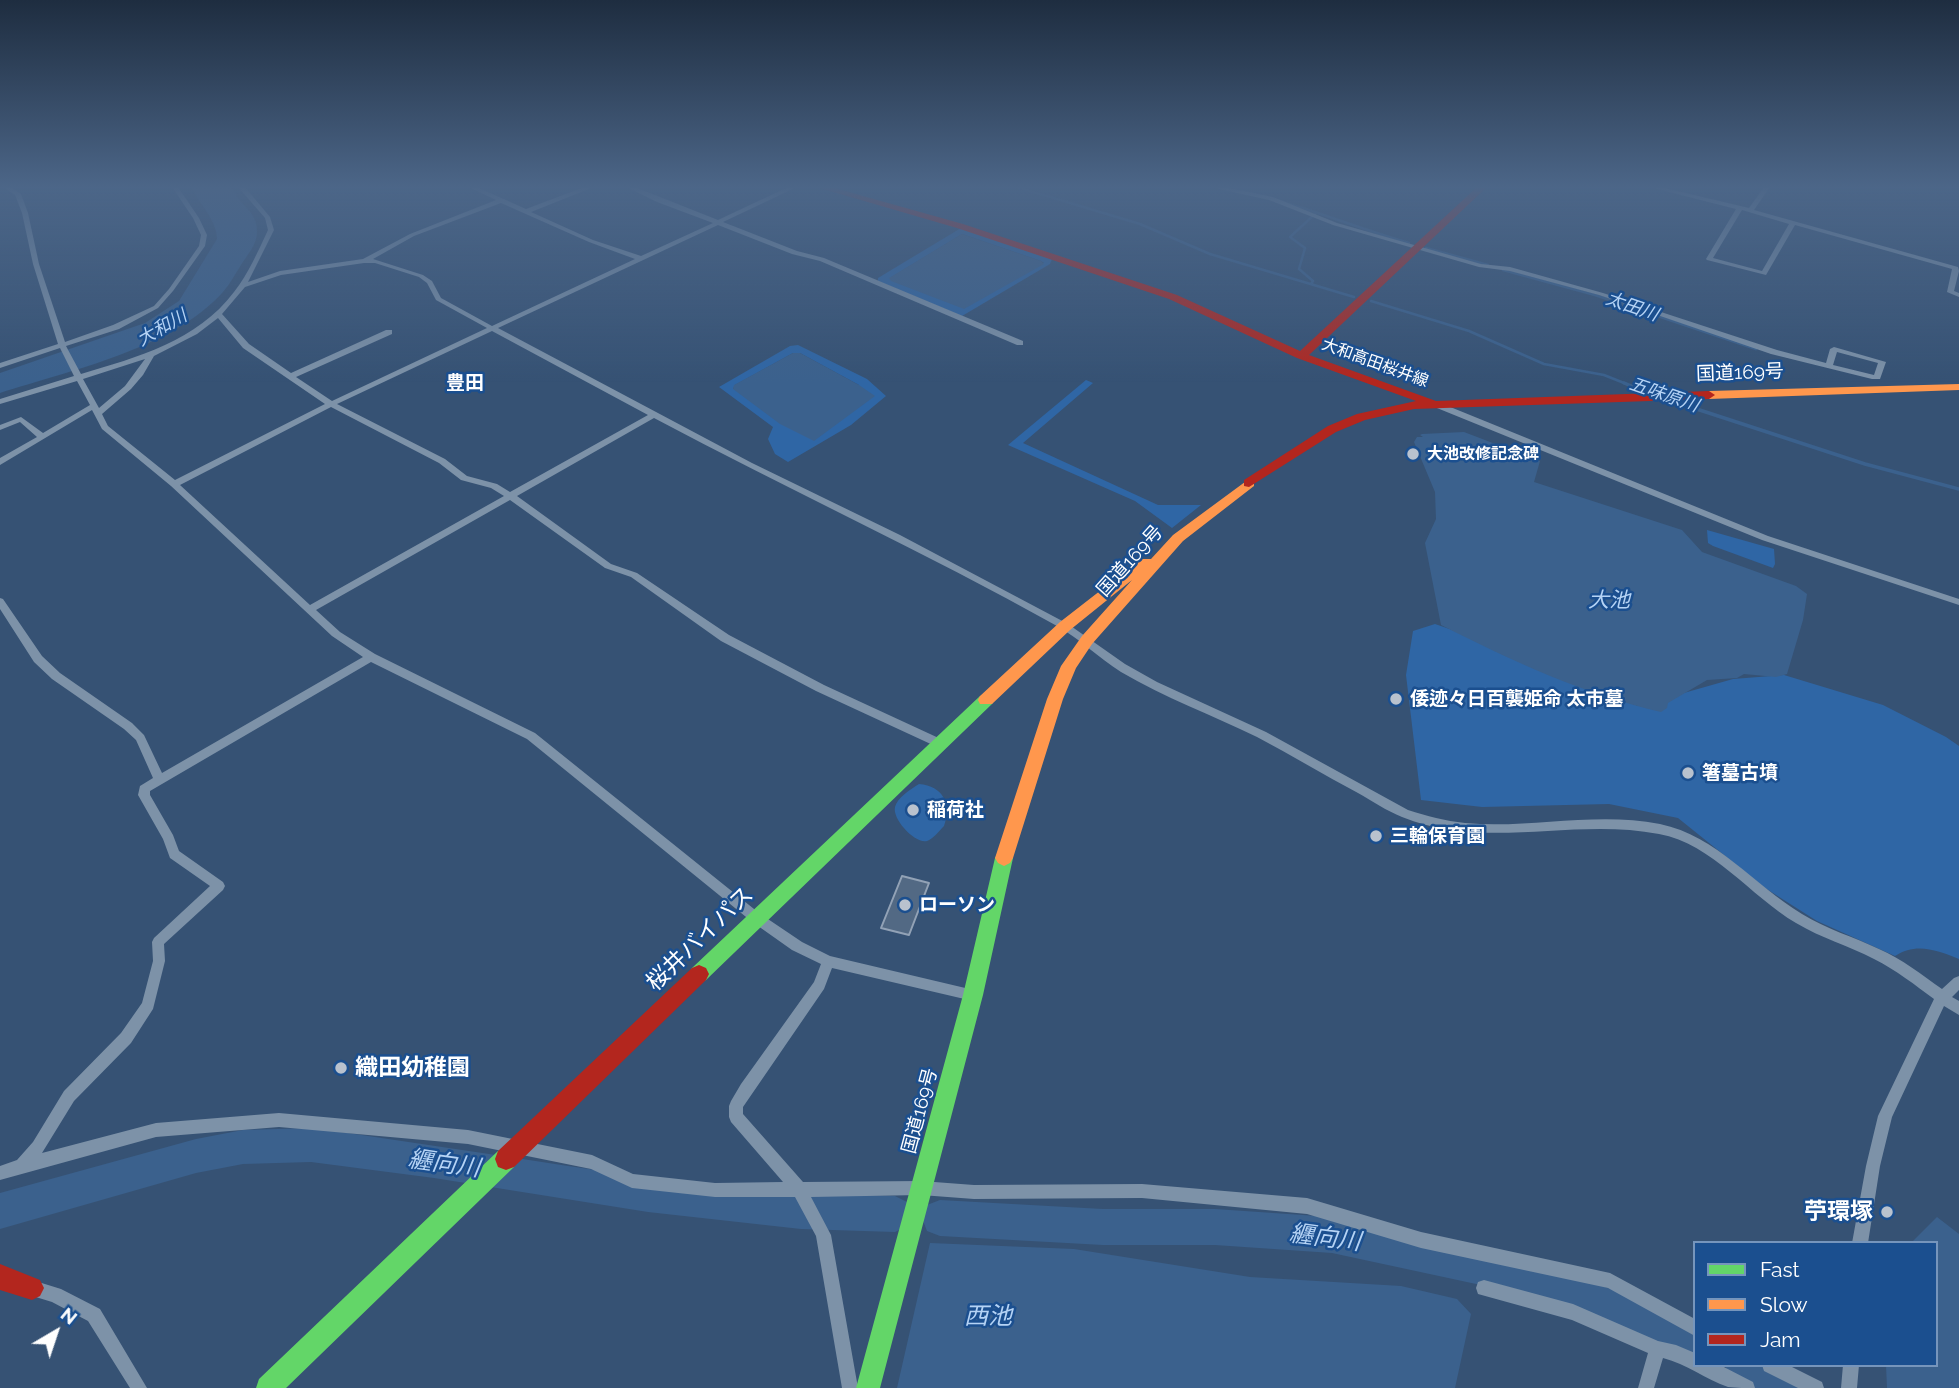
<!DOCTYPE html>
<meta charset="utf-8">
<style>
body{margin:0}
#map{position:relative;width:1959px;height:1388px;overflow:hidden;background:#365274;font-family:Raleway,sans-serif}
canvas{display:block}
.legend{position:absolute;left:1693px;top:1241px;width:245px;height:126px;box-sizing:border-box;background:#1b4f8f;border:2px solid #7695bc;margin:0;padding:9px 12px;list-style:none;font-size:21px;color:#fff}
.legend li{display:flex;align-items:center;gap:14px;height:35px}
.legend b{width:35px;border:2px solid #7695bc}
.north{position:absolute;left:21px;top:1297px;width:70px;height:70px;-webkit-text-stroke:5px #1b4f8f;paint-order:stroke;rotate:39deg;font-size:19px;font-weight:700;line-height:28px;text-align:center;color:#fff}
.north::after{content:'';display:block;margin:auto;width:24px;height:32px;background:#fff;clip-path:polygon(50% 0,100% 100%,50% 72%,0 100%)}
</style>
<div id="map">
<canvas width="1959" height="1388"></canvas>
<ul class="legend">
<li><b style="height:9px;background:#63d668"></b>Fast</li>
<li><b style="height:9px;background:#ff974d"></b>Slow</li>
<li><b style="height:9px;background:#b3261e"></b>Jam</li>
</ul>
<div class="north">N</div>
</div>
<script>
const ctx = document.querySelector('canvas').getContext('2d');
ctx.lineJoin = 'round';
function fill(path, color) { ctx.fillStyle = color; ctx.fill(path, 'evenodd'); }
function strokePath(path, color, width, dash) { ctx.strokeStyle = color; ctx.lineWidth = width; ctx.lineCap = dash ? 'butt' : 'round'; ctx.setLineDash(dash || []); ctx.stroke(path); }
function label(font, color, halo, rows, align = 'center') {
  ctx.font = font + ' Raleway,"Noto Sans JP",sans-serif'; ctx.lineWidth = 5; ctx.setLineDash([]); ctx.textBaseline = 'middle'; ctx.strokeStyle = halo; ctx.fillStyle = color; for (const [text, x, y, turn = 0] of rows) {
    ctx.save(); ctx.translate(x, y); ctx.rotate((+turn || 0) * Math.PI / 180); ctx.textAlign = isNaN(turn) ? turn : align; if (halo) ctx.strokeText(text, 0, 0); ctx.fillText(text, 0, 0); ctx.restore();
  }
}
const green = new Path2D(`
 M961 228 1052 259 1050 264 962 316 878 281V278ZM962 234 1041 261 1044 263 890 278Z
 M798 345 867 379 886 396 851 425 788 462 775 454 768 439 773 427 719 387 790 346ZM793 353H800L859 385 733 389 735 385Z
 M1086 380 1093 383 1023 443 1158 505H1201L1172 528 1135 501 1008 445Z
 M1707 530 1774 549 1775 564 1773 568 1713 546 1708 543Z
 M1435 624 1476 638 1638 706 1733 679 1784 675 1883 705 1946 737 1959 746V959C1937 950 1916 942 1895 956L1817 921 1765 888 1678 818 1609 804 1482 807 1421 800 1406 675 1413 631Z
 M919 784C943 786 952 804 944 826 939 831 933 839 927 841 915 844 892 819 895 807 897 798 911 789 919 784Z`);
const water = new Path2D(`
 M191 187H232C238 205 258 211 257 232 257 245 247 255 241 265 235 274 230 284 223 292 172 349 71 370 0 393V373L145 323 179 301 217 239C217 220 200 205 191 187Z
 M962 234 1041 261 1044 264 964 309 891 281 889 278Z
 M793 353H800L859 385 875 396 814 441 780 424 733 389 734 385Z
 M1464 432 1540 461 1534 482 1682 530 1702 552 1796 586 1807 594 1803 620 1787 674 1776 677 1744 674 1737 678 1707 680 1668 703 1667 708 1661 712C1583 694 1512 661 1441 625L1425 543 1436 519 1435 492 1414 442 1417 437H1423L1420 435 1422 434Z
 M1937 1217 1959 1234V1388H1887L1886 1365H1936V1243H1911Z
 M930 1243 1074 1249 1250 1277 1401 1286 1457 1299 1471 1314 1455 1388H897Z`);
const streamFar1 = new Path2D(`
 M1017 187 1140 224 1210 254 1354 297
 M1243 191C1300 204 1353 227 1409 243
 M1426 248 1488 265
 M1503 270 1595 295 1756 349
 M1311 284 1313 281 1299 269 1305 248 1290 237 1315 214
 M1371 301 1469 331 1544 364 1604 375 1629 385`);
const stream = new Path2D(`
 M1624 383 1654 395
 M1666 399 1865 464 1959 489`);
const river = new Path2D(`
 M311 1128C423 1143 535 1162 647 1177 729 1189 812 1194 895 1196L907 1202 913 1214 907 1226 895 1232 801 1229 648 1212 434 1178 311 1162 243 1164 196 1173 0 1229V1193L196 1139 243 1130Z
 M940 1200 1103 1209H1215L1332 1217 1504 1254 1614 1290 1695 1325V1363L1611 1327 1504 1290 1332 1253 1215 1245H1103L940 1236 927 1231 922 1218 927 1205Z
 M1725 1365H1785L1803 1374 1808 1388H1749L1730 1379Z`);
const building = new Path2D(`
 M902 876 929 883 909 935 881 928Z`);
const street = new Path2D(`
 M3 187H11L21 194 28 213 39 264 65 342 113 325 154 306 169 289 199 246 201 235 193 218 172 187H178L199 218 207 235 205 246 173 291 158 308 119 329 66 346 81 374C138 357 197 341 234 292 249 273 258 251 268 230L265 218 238 187H245L270 217 274 230 248 282 280 271 363 259 410 234 496 200 468 187H477L526 209 584 187H594L531 212 593 240 641 256 713 223 657 202 626 187H635L718 220 788 187H797L723 222 797 251 824 258 1023 341V345H1017L820 261 792 254 718 225 498 328 752 463 900 535 1068 624 1125 664 1157 682 1266 732 1408 810C1427 816 1445 821 1465 823 1530 829 1595 811 1660 824 1717 836 1754 885 1802 914 1826 929 1854 937 1879 949 1902 959 1922 975 1942 989L1954 978 1959 976V990L1952 997 1959 1001V1015L1944 1006 1892 1117 1880 1166 1868 1243H1852L1866 1166 1878 1116 1934 999C1915 985 1896 970 1874 959 1849 946 1821 938 1796 923 1750 896 1713 844 1659 834 1573 817 1485 851 1402 817 1387 811 1372 801 1358 793 1324 775 1291 755 1257 737 1212 715 1165 698 1121 672 1099 658 1080 639 1057 626 925 552 787 489 654 418L517 496 611 564 637 573 729 635 824 685 943 740 944 743 943 746H935L816 691 721 641 631 577 605 568 510 500 316 610 340 632 375 654 535 733 759 913 802 942 830 956 978 991 980 995 978 999 973 1001 832 968 824 989 743 1107V1114L803 1182 921 1181 974 1185 1142 1184 1307 1198 1421 1232 1610 1273 1695 1319V1336L1608 1288 1421 1248 1307 1214 1142 1198 974 1199 921 1195 811 1197 831 1235 858 1388H842L816 1236 795 1197H715L632 1188 591 1169 468 1144 279 1127 156 1137 0 1180V1166L17 1160 33 1142 64 1091 121 1033 142 1003 153 961 152 942 154 938 210 886 170 858 163 839 138 795 140 786 153 778 136 740 124 729 52 679 34 662 0 609V598L3 599 42 656 60 673 132 723 144 735 162 773 363 657 332 636 171 486 102 429 92 410 0 465V458L37 437 20 422 0 430V425L21 417 43 433 90 405 77 381 0 404V399L74 376 60 348 0 368V363L58 344 33 264 22 213 15 195ZM501 203 589 242 635 259 492 326 441 298 432 281 423 275 373 259 414 236ZM364 263H375L419 277 427 283 436 300 487 328 332 401 296 377 392 334V330H386L291 373 249 344 222 314 245 287 281 275ZM218 318 243 348 325 404 175 480 108 426 102 414 131 389 143 375 154 356 197 334ZM492 331 648 415 510 492 497 484 467 476 445 459 337 404ZM145 359 125 386 99 408 83 379ZM331 407 439 463 461 480 491 488 504 496 310 605 180 485ZM371 662 527 739 751 921 792 950 821 964 814 982 741 1084 731 1101 729 1106V1117L731 1122 783 1182 715 1183 633 1174 592 1155 468 1130 279 1113 156 1123 42 1153 74 1101 131 1043 153 1009 165 961 164 944 223 890 225 886 223 882 179 851 173 835 150 795V791Z
 M1209 187H1224L1273 197 1337 223 1481 264 1510 267 1603 293 1777 350 1826 363 1830 349 1834 347 1886 362 1880 379H1872L1771 354 1599 295 1510 271 1479 267 1333 225 1269 200ZM1837 352 1878 363 1874 375 1833 365Z
 M1649 187H1661L1749 208 1764 187H1770L1754 210 1958 267 1959 271 1954 291 1959 293V297L1947 292 1952 269 1795 225 1766 275 1707 260 1706 259 1736 209ZM1742 210 1789 224 1762 271 1713 258Z
 M1432 402H1438L1768 536 1959 599V605L1762 540 1432 406Z
 M32 1280 61 1289 100 1309 147 1388H130L88 1321 52 1302 26 1294 24 1288 26 1282Z
 M1484 1280 1573 1304 1658 1341 1676 1345 1695 1353V1365H1720L1753 1382 1755 1388C1747 1388 1736 1388 1728 1387 1705 1379 1687 1364 1663 1358L1654 1388H1638L1648 1353 1572 1320 1478 1294 1476 1288 1478 1282Z
 M1762 1365H1788L1822 1382 1824 1388H1798L1764 1371Z
 M1843 1365H1859L1857 1388H1841Z`);
const fast = new Path2D(`
 M986 694 994 700 992 704 706 980 699 983 692 980 689 974 692 968 980 696Z
 M1004 850 1010 853 1013 858 983 995 880 1388H856L963 995 995 858 998 853Z
 M506 1148 514 1151 517 1159 514 1167 286 1388H256L259 1379 498 1151Z`);
const slow = new Path2D(`
 M1959 384V390L1709 399 1703 395 1709 391Z
 M1249 479 1254 480V486L1183 541 1092 644 1076 668 1063 699 1013 858 1010 863 1004 866 998 863 995 858 1047 699 1061 666 1082 636 1132 580 1070 630 992 704H980L978 700 980 696 1060 622 1141 559H1151L1173 535Z`);
const jam = new Path2D(`
 M816 187H831L963 224 1177 295 1300 351 1477 187H1487L1309 355 1436 401 1709 391 1715 395 1709 399 1414 409 1365 420 1336 432 1249 487 1244 486V480L1328 426 1357 414 1416 401 1297 358 1169 299 957 228Z
 M699 965 706 968 709 974 706 980 514 1167 506 1170 498 1167 495 1159 498 1151 692 968Z
 M0 1264 40 1280 44 1288 40 1296 32 1300 0 1290Z`);
const markers = [
 [1413,454,7,"#b9c2ce"],
 [1396,699,7,"#b9c2ce"],
 [1688,773,7,"#b9c2ce"],
 [913,810,7,"#b9c2ce"],
 [1376,836,7,"#b9c2ce"],
 [905,905,7,"#b9c2ce"],
 [341,1068,7,"#b9c2ce"],
 [1887,1212,7,"#b9c2ce"]
];
const farStreetnames = [
 ["大和高田桜井線",1375,363,20]
];
const farPoinames = [
 ["大池改修記念碑",1427,454]
];
const farWaternames = [
 ["太田川",1632,307,19],
 ["大和川",162,328,-30],
 ["五味原川",1664,395,19]
];
const streetNames = [
 ["国道169号",1740,373,-2],
 ["国道169号",1130,561,-48],
 ["国道169号",920,1111,-75]
];
const farQuarternames = [
 ["豊田",465,383]
];
const poiNames = [
 ["倭迹々日百襲姫命 太市墓",1410,699],
 ["箸墓古墳",1702,773],
 ["稲荷社",927,810],
 ["三輪保育園",1390,836],
 ["ローソン",919,905]
];
const waterNames = [
 ["大池",1609,601]
];
const nearStreetnames = [
 ["桜井バイパス",700,939,-44]
];
const nearPoinames = [
 ["織田幼稚園",355,1068],
 ["苧環塚",1873,1212,"right"]
];
const nearWaternames = [
 ["纒向川",444,1164,8],
 ["纒向川",1325,1238,7],
 ["西池",988,1317]
];
fill(green, '#2f66a5');
fill(water, '#3b618d');
strokePath(streamFar1, '#3b618d', 2.5);
strokePath(stream, '#3b618d', 3.5);
fill(river, '#3b618d');
fill(building, '#526984');
strokePath(building, '#92a2b6', 2);
fill(street, '#7d92a8');
fill(fast, '#63d668');
fill(slow, '#ff974d');
fill(jam, '#b3261e');
const sky = ctx.createLinearGradient(0, 0, 0, 382);
sky.addColorStop(0, '#1e2d40');
sky.addColorStop(0.49, '#4c6688');
sky.addColorStop(1, '#4c668800');
ctx.fillStyle = sky;
ctx.fillRect(0, 0, 1959, 382);
for (const [x, y, r, color] of markers) { const dot = new Path2D(); dot.arc(x, y, r, 0, 2 * Math.PI); ctx.fillStyle = color; ctx.fill(dot); strokePath(dot, '#1b4f8f', 2.5); }
label('16px', '#fff', '#1b4f8f', farStreetnames);
label('bold 16px', '#fff', '#1b4f8f', farPoinames, 'left');
label('italic 18px', '#b5d3f5', '#1b4f8f', farWaternames);
label('19px', '#fff', '#1b4f8f', streetNames);
label('bold 19px', '#fff', '#1b4f8f', farQuarternames);
label('bold 19px', '#fff', '#1b4f8f', poiNames, 'left');
label('italic 21px', '#b5d3f5', '#1b4f8f', waterNames);
label('23px', '#fff', '#1b4f8f', nearStreetnames);
label('bold 23px', '#fff', '#1b4f8f', nearPoinames, 'left');
label('italic 24px', '#b5d3f5', '#1b4f8f', nearWaternames);
</script>
